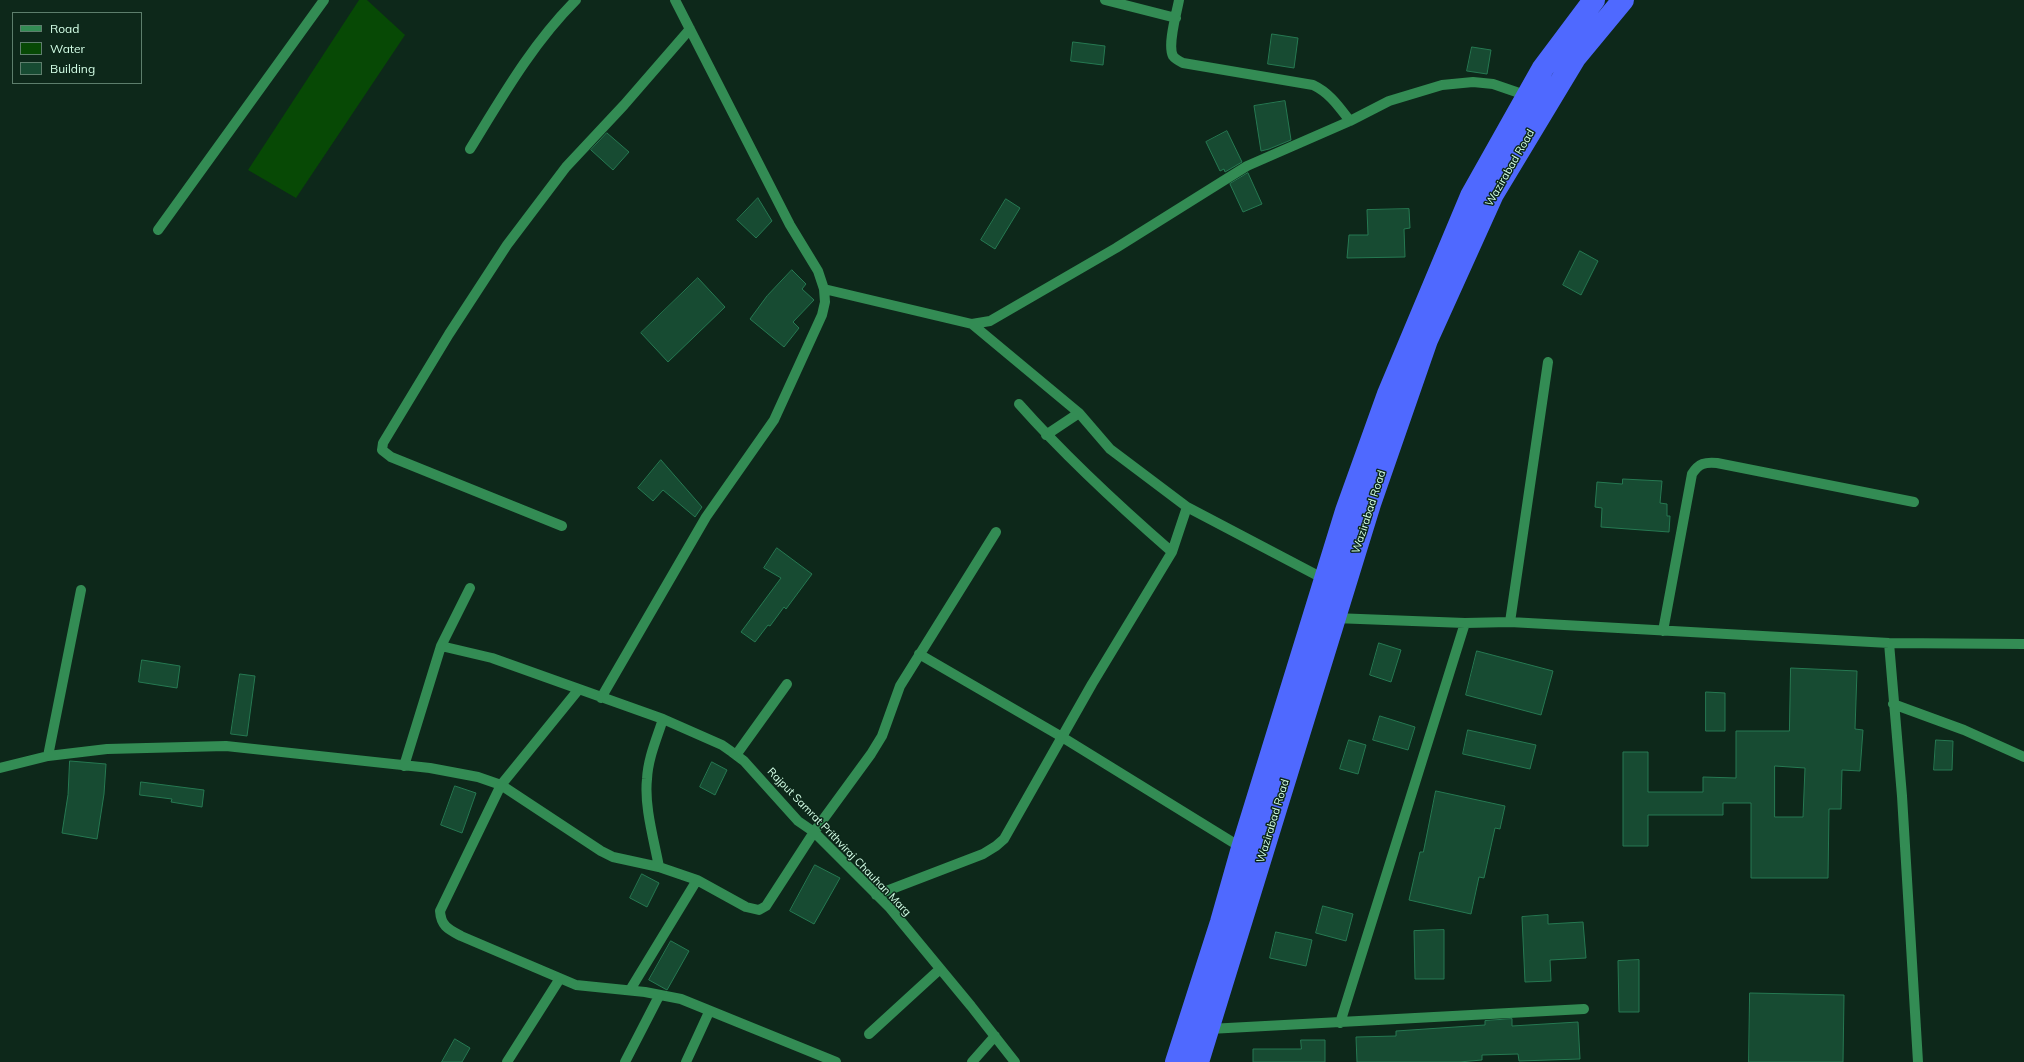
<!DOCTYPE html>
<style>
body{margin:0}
#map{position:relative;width:2024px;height:1062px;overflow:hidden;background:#0d281a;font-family:Mulish,sans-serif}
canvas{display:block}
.legend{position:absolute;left:12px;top:12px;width:130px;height:72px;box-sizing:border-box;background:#0d281a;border:1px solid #5d7e6c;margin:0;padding:5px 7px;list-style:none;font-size:12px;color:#d4ffe7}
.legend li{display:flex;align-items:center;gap:8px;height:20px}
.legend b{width:20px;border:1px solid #5d7e6c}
</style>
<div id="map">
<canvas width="2024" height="1062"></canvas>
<ul class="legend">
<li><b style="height:5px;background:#338c54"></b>Road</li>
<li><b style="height:11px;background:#074905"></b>Water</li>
<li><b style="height:11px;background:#174b32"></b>Building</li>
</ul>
</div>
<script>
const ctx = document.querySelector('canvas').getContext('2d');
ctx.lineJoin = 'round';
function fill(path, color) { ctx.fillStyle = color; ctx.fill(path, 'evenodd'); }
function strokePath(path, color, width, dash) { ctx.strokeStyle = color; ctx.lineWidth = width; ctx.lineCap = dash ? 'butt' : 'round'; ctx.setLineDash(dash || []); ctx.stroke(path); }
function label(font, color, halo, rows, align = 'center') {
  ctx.font = font + ' Mulish,sans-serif'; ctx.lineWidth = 3; ctx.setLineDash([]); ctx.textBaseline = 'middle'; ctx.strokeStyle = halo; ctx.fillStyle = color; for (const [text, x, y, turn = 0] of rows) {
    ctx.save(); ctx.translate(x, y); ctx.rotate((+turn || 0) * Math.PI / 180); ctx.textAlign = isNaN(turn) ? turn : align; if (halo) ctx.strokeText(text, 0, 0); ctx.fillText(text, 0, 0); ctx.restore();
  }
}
const water = new Path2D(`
 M359 0H367L405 35 296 198 248 170Z`);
const building = new Path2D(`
 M1272 34 1298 38 1294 68 1268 64Z
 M1073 42 1105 46 1103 65 1071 61Z
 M1472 47 1491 50 1487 74 1467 71Z
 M1285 101 1291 140 1269 149 1261 151 1254 106Z
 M1227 131 1242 162 1225 172 1224 169 1220 171 1206 142Z
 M607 133 629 152 613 170 591 150Z
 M1248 173 1262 204 1243 212 1230 184Z
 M758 198 772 221 756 238 737 220Z
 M1006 199 1020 208 995 249 981 240Z
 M1409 209 1410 228 1404 229 1405 257 1347 258 1349 235H1368L1367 210Z
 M1580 251 1598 261 1581 295 1563 285Z
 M792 270 806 284 802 289 814 300 793 322 799 328 784 347 750 319 767 296Z
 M698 278 725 307 668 362 641 333Z
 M661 460 702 507 695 517 663 490 653 501 638 488Z
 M1623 479 1662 481 1660 503 1667 504V516H1670L1669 532 1601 527 1602 508 1595 507 1597 482 1622 484Z
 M777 548 812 574 786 609 784 607 770 626 768 625 755 642 741 632 781 578 764 568Z
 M1379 643 1401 650 1391 682 1370 675Z
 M1477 651 1553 671 1541 715 1466 695Z
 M142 660 180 666 177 688 139 682Z
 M1791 668 1857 671 1855 729 1863 730 1860 771 1842 770 1841 809H1829L1828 878H1751V803H1723V815H1648V846H1623V752H1648V792H1703V777L1736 778V731H1789ZM1775 766 1805 768 1803 817H1775Z
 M240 674 255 676 247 736 231 734Z
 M1706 692 1725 693V731H1706Z
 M1380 716 1415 727 1408 750 1373 740Z
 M1468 730 1536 745 1530 769 1463 754Z
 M1349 740 1366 745 1358 774 1340 769Z
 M1936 740 1953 741 1952 770H1934Z
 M70 761 106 764 104 794 97 839 62 833 68 795Z
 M712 762 727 770 715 795 700 787Z
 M141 782 204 790 202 807 171 802 172 799 140 795Z
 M455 786 476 793 462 833 441 825Z
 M1436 791 1505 806 1500 829 1495 828 1484 878 1479 877 1471 914 1409 900 1420 852H1423Z
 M815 865 840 878 814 924 790 911Z
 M642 874 659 883 647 907 630 898Z
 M1323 906 1353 914 1346 941 1316 933Z
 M1548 915V924L1583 922 1586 958 1550 960 1551 981 1525 982 1522 917Z
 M1444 930V979H1415L1414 931Z
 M1276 932 1312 940 1306 966 1270 958Z
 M671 941 689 951 667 990 649 980Z
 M1639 960V1012H1619L1618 961Z
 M1750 993 1844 995 1843 1062H1749Z
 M1512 1019V1026L1578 1022 1580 1059 1519 1061 1518 1054 1482 1055V1060L1459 1062H1357L1356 1037 1396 1036V1031L1485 1025V1021Z
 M455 1039 470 1048 462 1062H442Z
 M1301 1040H1325V1062H1253V1049H1301Z`);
const minor = new Path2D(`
 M1105 0 1176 18
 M1179 0C1177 12 1167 45 1173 56 1175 59 1179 61 1183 63L1313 85C1330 93 1339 107 1350 121
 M470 149C502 97 532 44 576 0
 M158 230 324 0
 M824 289 972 324 990 321 1116 248 1247 166 1350 121 1389 101 1442 85 1473 82 1493 84 1528 96
 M972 324 1079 413 1110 449 1187 507
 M1019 404C1066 457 1118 505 1172 552
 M1046 435 1079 413
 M562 526 391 457 382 450 383 443 449 334 507 245 566 167 624 105 690 29
 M1334 618 1465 623 1510 622 1889 643 2024 644
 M1510 622 1548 362
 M1663 631 1692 474C1699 463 1705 462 1717 463L1914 502
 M1889 643 1902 796 1918 1062
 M441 646 492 658 663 719 722 745 732 752 744 761 798 821 814 832 890 908 971 1006 1015 1062
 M919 654 1062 737 1242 848
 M579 689 501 785 440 911C441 926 448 929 461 936L576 985 645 992 681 999 836 1062
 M601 698 706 517 774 420 822 315 825 302 824 289 818 271 790 225 675 0
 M1893 704 1964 730 2024 757
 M736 755 787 684
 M48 756 81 590
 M404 766 441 646 470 588
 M0 768 48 756 107 749 226 746 430 768 478 777 501 785 601 851 613 857 659 867 697 880 746 907 759 910 766 906 814 832 871 754 882 736 900 686 996 532
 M659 867C654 840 644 806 647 779 648 758 657 738 663 719
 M876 895 983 854 996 846 1004 839 1092 684 1172 552 1187 507 1326 580
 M630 990 697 880
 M1340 1023 1465 623
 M1209 1029 1584 1009
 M869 1034 940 969
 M507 1062 559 980
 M625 1062 659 996
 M686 1062 709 1012
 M972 1062 995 1036`);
const highway = new Path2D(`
 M1176 1062 1221 922 1242 848 1346 511 1388 394 1471 196 1543 68 1594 0
 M1198 1062 1370 504 1427 340 1493 194 1575 58 1623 0`);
const streetNames = [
 ["Wazirabad Road",1510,168,-60],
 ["Wazirabad Road",1369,512,-72],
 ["Wazirabad Road",1273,821,-73],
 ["Rajput Samrat Prithviraj Chauhan Marg",839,842,46]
];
fill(water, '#074905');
fill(building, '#174b32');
strokePath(building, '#267952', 1);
strokePath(minor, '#338c54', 10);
strokePath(highway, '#4f69ff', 22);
label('11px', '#d4ffe7', '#0d281a', streetNames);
</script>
